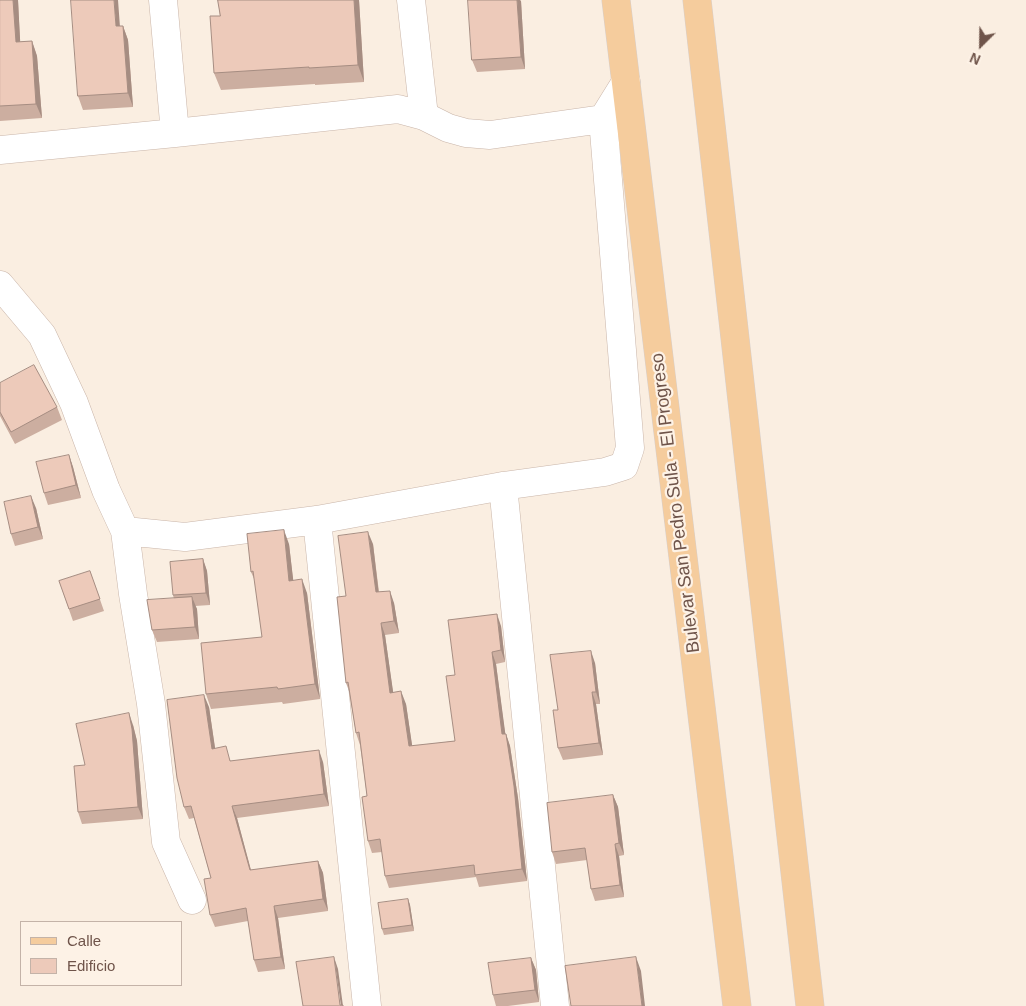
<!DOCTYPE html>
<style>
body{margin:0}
#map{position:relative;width:1026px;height:1006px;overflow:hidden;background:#faeee1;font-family:Helvetica,sans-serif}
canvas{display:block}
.legend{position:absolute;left:20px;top:921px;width:162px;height:65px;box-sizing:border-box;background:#fdf2e6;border:1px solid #c4b3a8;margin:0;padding:6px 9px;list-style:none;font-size:15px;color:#6f544a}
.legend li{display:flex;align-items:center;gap:10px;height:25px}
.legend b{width:25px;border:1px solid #c4b3a8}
.north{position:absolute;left:956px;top:20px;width:50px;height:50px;-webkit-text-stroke:4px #fdf2e6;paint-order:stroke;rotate:203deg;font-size:14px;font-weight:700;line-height:20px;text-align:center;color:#6f544a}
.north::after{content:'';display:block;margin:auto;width:18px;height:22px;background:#6f544a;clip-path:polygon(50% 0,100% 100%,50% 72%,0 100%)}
</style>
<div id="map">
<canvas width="1026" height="1006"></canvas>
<ul class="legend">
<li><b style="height:6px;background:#f5cc9d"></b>Calle</li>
<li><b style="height:14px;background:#edcaba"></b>Edificio</li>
</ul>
<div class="north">N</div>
</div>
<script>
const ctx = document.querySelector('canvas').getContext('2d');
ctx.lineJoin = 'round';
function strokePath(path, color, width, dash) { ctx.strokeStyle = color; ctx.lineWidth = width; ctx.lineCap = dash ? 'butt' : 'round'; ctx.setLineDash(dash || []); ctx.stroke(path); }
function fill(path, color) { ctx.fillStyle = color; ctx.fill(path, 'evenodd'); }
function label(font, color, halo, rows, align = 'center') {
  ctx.font = font + ' Helvetica,sans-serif'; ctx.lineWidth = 4.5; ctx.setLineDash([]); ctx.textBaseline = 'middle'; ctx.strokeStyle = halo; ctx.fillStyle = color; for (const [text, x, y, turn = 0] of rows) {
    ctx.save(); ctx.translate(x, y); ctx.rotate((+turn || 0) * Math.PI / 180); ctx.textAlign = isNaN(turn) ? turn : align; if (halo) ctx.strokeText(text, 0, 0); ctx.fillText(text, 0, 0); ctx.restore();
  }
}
const street = new Path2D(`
 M163 0 175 133
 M411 0 424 116
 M0 150 175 133 398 109 424 116 448 128 466 133 490 135 603 119
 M0 285 42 335 74 403 106 490 125 531 133 594 151 704 166 842 192 900
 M503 486 555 1006
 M317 520 367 1006
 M125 531 185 537 317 520 503 486 605 472 624 466 630 448 603 119 626 82`);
const primary = new Path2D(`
 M616 0 737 1006
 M697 0 810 1006`);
const wall = new Path2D(`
 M0 0H18L20 42 32 41 37 56 42 118 0 121Z
 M218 0H359L364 82 315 85V84L221 90 214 73 220 16Z
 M521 1 525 69 477 72 472 60Z
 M120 26H123L128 40 133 107 83 110 78 96Z
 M0 383 57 407 62 420 15 444 0 416Z
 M69 455 73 467 81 498 48 505 44 493Z
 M36 508 43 539 15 546 11 534Z
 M289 544 293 580 307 593 320 699 283 704 282 702 211 709 206 694 262 637 255 581 251 572Z
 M373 544 379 592 394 603 399 633 385 635 393 693 406 704 412 746 455 741V675L501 626 505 662 496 664 505 734H506L510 746 518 798 527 881 479 887 476 877 389 888 385 876 382 852 372 853 368 841 367 796 360 745 356 733 349 691 346 683V596Z
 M203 559 207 571 210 605 195 606 197 609 199 639 157 642 152 630 174 599 173 595Z
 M90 571 104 611 73 621 59 581Z
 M595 663 600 704H596L603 755 563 760 558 748V710Z
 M209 707 215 749 231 761 323 762 329 806 237 818 251 870 318 861 323 873 328 911 278 918 285 969 258 972 254 960 248 921 215 927 210 915 211 878 194 818 189 819 184 807Z
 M133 725 137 741 143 819 82 824 78 812 85 765Z
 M613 795 618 807 624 855 619 856 624 897 595 901 591 889 587 860 556 864 552 852Z
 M408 899 410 905 414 931 384 935 382 929Z
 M531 958 536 970 539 1002 508 1006H496L493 995Z`);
const shadedWall = new Path2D(`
 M13 0H18L21 57 16 42Z
 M114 0H118L121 41 116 26Z
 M354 0H359L364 82 358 65Z
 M517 0H520L521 1 525 69 521 57Z
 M123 26 128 40 133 107 128 93Z
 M32 41 37 56 42 118 36 104Z
 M69 455 73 467 81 498 76 485Z
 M31 496 36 508 43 539 38 527Z
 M284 530 289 544 295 595 289 581Z
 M368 532 373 544 380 604 376 592Z
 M203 559 207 571 210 605 206 593Z
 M302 579 307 593 320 699 315 684Z
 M390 591 394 603 399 633 394 621Z
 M192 597 197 609 199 639 195 627Z
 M497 614 501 626 505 662 501 650Z
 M381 623 385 635 395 705 390 693Z
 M591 651 595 663 600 704 596 692Z
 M492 652 496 664 507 746 502 734Z
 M401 691 406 704 414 758 409 746Z
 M592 692 596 704 603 755 599 743Z
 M204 695 209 707 217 761 212 749Z
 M129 713 133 725 137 741 143 819 138 807Z
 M506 734 510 746 518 798 527 881 522 869Z
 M319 750 323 762 329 806 324 794Z
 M613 795 618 807 624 855 619 843Z
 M232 806 237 818 254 882 250 870Z
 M615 844 619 856 624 897 620 885Z
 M318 861 323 873 328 911 323 899Z
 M408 899 410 905 414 931 412 925Z
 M274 906 278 918 285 969 281 957Z
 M334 957 338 969 343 1006H341Z
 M636 957 641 971 645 1006H642Z
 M531 958 536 970 539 1002 535 990Z`);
const building = new Path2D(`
 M0 0H13L16 42 32 41 36 104 0 106Z
 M71 0H114L116 26H123L128 93 78 96Z
 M218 0H354L358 65 309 68V67L214 73 210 16H220Z
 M468 0H517L521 57 472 60Z
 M34 365 57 407 11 432 0 412V383Z
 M69 455 76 485 44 493 36 462Z
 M31 496 38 527 11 534 4 502Z
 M284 530 289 581 302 579 315 684 278 689 277 687 206 694 201 643 262 637 253 571 251 572 247 534Z
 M368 532 376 592 390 591 394 621 381 623 390 693 401 691 409 746 455 741 446 676 455 675 448 620 497 614 501 650 492 652 502 734H506L514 786 522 869 475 875 474 865 385 876 380 839 368 841 362 797 367 796 359 732 356 733 348 682 346 683 337 597 346 596 338 536Z
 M203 559 206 593 173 595 170 562Z
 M90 571 100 599 69 609 59 581Z
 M192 597 195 627 152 630 147 600Z
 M591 651 596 692H592L599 743 558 748 553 710H558L550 655Z
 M204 695 212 749 226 746 230 761 319 750 324 794 232 806 250 870 318 861 323 899 274 906 281 957 254 960 246 908 210 915 204 879 211 878 191 806 184 807 177 778 167 700Z
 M129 713 132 729 138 807 78 812 74 766 85 765 76 724Z
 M613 795 619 843 615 844 620 885 591 889 585 848 552 852 547 803Z
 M408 899 412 925 382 929 378 903Z
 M334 957 340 1005H343V1006H303L296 962Z
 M636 957 642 1006H571L565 966Z
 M531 958 535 990 493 995 488 963Z`);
const streetNames = [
 ["Bulevar San Pedro Sula - El Progreso",676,503,-97]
];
strokePath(street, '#c9b5a9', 29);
strokePath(primary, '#d7cfcc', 29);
strokePath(street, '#fff', 28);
strokePath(primary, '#f5cc9d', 28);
fill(wall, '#ccaea0');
fill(shadedWall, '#a68d82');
fill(building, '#edcaba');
strokePath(building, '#a68d82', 1);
label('18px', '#6f544a', '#fdf2e6', streetNames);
</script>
